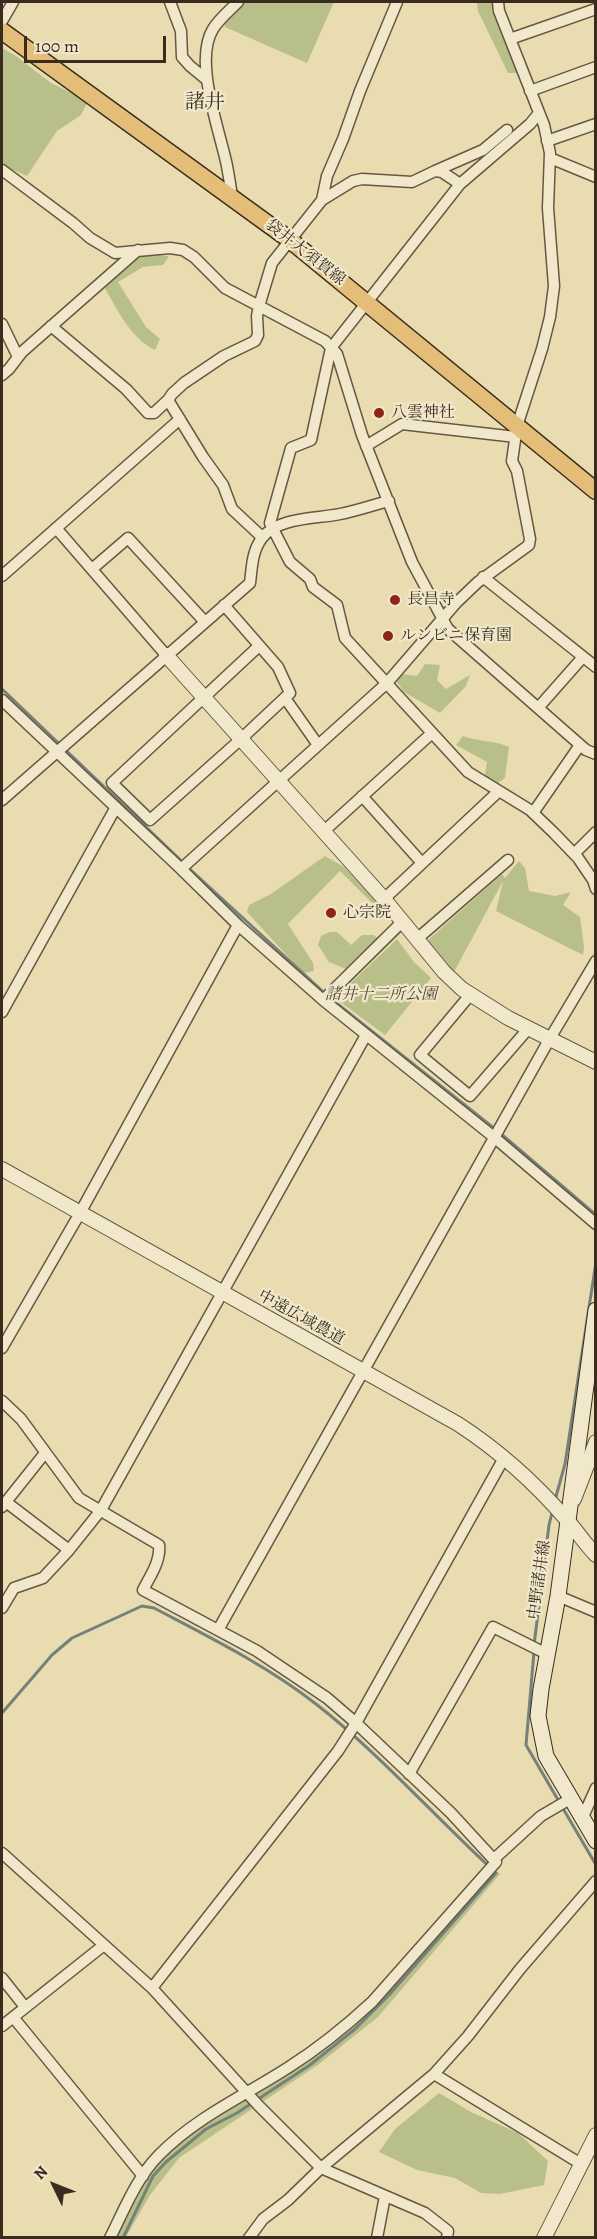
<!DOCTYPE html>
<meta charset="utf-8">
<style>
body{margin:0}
#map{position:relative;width:597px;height:2239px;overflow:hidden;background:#e9dcb0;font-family:Alegreya,serif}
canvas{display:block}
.frame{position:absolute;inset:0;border:3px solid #392c1e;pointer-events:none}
.north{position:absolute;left:24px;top:2155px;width:60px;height:60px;-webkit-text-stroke:4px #f1e8cc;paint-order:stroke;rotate:313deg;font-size:16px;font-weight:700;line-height:24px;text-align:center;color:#392c1e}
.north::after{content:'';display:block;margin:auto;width:21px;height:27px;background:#392c1e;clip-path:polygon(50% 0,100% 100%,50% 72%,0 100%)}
.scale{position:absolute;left:24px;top:36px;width:142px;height:27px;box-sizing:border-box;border:3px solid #392c1e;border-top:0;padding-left:8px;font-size:18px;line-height:21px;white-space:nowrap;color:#392c1e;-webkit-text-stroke:4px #f1e8cc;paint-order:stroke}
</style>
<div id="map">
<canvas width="597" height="2239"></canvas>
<div class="frame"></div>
<div class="north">N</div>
<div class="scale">100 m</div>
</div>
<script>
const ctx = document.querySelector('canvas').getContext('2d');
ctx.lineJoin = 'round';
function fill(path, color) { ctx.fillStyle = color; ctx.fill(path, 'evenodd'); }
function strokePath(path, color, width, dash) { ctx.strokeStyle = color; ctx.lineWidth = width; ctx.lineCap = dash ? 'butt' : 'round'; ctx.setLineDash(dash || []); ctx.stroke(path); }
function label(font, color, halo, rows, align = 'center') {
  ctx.font = font + ' Alegreya,"Noto Serif JP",serif'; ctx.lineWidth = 4.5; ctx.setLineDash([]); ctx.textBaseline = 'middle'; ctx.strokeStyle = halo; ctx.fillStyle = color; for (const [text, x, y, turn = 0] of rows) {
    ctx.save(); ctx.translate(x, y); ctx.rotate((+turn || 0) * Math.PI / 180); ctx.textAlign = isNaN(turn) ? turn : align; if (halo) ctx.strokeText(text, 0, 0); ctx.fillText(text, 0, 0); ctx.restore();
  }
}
const green = new Path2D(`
 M241 2H334L307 63 225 27 224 22Z
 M477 2H498L523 73H508L478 11Z
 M2 48 16 56 51 83 88 101 81 115 57 131 27 176 7 167 2 162Z
 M148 254 169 256 163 265 143 267 118 282 146 327 160 339 155 350C130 338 118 310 104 287 115 269 128 261 148 254Z
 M425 664 440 665 437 680 446 689 470 675 466 686 440 713 404 692 397 682 401 674 417 676Z
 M463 736C478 742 495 740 509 747L505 778 493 787 484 781 487 762 456 745Z
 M325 856 344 867 383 907 379 910 340 871 288 924 313 963 314 971 303 973 247 912 249 905 271 894Z
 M519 861 525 868 529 891 555 896 571 892 563 905 580 917 584 947 583 955 496 911 503 881 454 972 427 941 502 874 505 878Z
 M330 932H337L351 945 362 935H374L382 942 346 969 329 962 318 945 321 936Z
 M397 939 414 962 431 978 385 1035 335 998Z
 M492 1867 500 1874 378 2017 319 2064 179 2158 150 2195 126 2237 111 2238 157 2157 352 2021Z
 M439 2093 471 2112 518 2133 548 2161 544 2185 500 2194 481 2193 455 2178 417 2170 379 2152 395 2129Z`);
const stream = new Path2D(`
 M2 689 194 873 330 998 495 1129
 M500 1133 596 1215
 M555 1500 565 1464 596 1262
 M534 1645 549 1525 553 1509
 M534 1652 526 1745 596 1865
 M2 1713 52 1655 72 1638 142 1606 154 1608C209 1637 266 1665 316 1704 380 1754 436 1818 496 1873L389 1995 355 2029 310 2065 237 2113 206 2129 166 2162 153 2176 123 2238`);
const minor = new Path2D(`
 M170 2 181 31 182 57 190 66 207 80
 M2 21 13 2
 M510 39 596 9
 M530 91 596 67
 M539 113 530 124 460 184 331 348 311 440 291 448 270 523 290 562 310 579 313 587 337 605 345 638 468 772 530 810 554 833 578 858 593 880 596 889
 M547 141 596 124
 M550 158 596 177
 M2 170 73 223 90 238 115 253 170 248 183 250 194 257 225 288 325 341 337 354 362 435 412 562 448 629 586 750 596 754
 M435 171 483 150 507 130
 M232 198C231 188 229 177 227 166 220 131 193 61 213 29 219 19 230 10 238 2
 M322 200 327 176 343 139 360 91 397 2
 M2 324 18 357
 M51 326 126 389 148 413H154L168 400
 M2 375 9 369 22 352 138 250
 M366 446 402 424 516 437
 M56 528 166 655
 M262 537 232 509 223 485 203 457 168 400 172 394 184 383 224 356 255 341 258 335 257 316 259 306 272 263 322 200 353 181 362 179 412 182 435 171 442 172 460 184
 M92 569 128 538 205 622
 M2 576 180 419
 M483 577 596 667
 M224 605 278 667 290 693 241 739 150 820 112 783 259 646
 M285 698 318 745
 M2 700 178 866 238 925 323 1000 495 1138 596 1224
 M538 708 583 657
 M362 796 422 863
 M2 800 250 583C252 567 252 551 262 538 278 517 315 519 340 514 356 511 373 505 389 501
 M533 813 580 745
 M323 832 432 733
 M574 854 596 832
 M181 869 387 683 456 603 478 582 529 545 530 539 517 471 512 461 517 426 542 349 550 317 554 286 548 208 550 153 544 125 499 11 498 2
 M384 899 499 791
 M417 939 508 860
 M470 995 420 1055 470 1096 528 1029
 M323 1000 403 921
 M2 1012 116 807
 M2 1348 80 1213 238 925
 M2 1401 21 1419 79 1498 159 1545C161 1561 150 1576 143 1590L257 1651 327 1698 356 1723 451 1813 496 1862 372 2002C346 2026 319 2048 289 2067 246 2095 196 2117 159 2155 137 2177 124 2210 110 2238
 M6 1502 69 1550
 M2 1507 45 1453
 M558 1596 596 1612
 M2 1608 14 1588 43 1578 69 1550 101 1510 366 1035
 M218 1630 549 1040 596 961
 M409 1774 493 1627 547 1654
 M582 1819 596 1788
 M2 1853 152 1988 258 2105 321 2168 425 2213 448 2231 447 2238
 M494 1859 541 1816 570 1799
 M2 1978 25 2007
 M152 1988 338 1751 356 1723 504 1458
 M13 2017 143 2176
 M2 2026 104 1945
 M434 2074 581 2164
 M249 2238 263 2219 288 2200 321 2168 434 2074 468 2036 520 1969 596 1881
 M377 2238 385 2196`);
const tertiary = new Path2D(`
 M166 655 384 899 444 972 462 989 508 1018 596 1062
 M2 1169 458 1424C498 1450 535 1483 566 1519 577 1531 585 1544 596 1555
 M574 1499 596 1442
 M544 2238 596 2135`);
const secondary = new Path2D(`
 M596 1310 558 1596 541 1689 538 1716 546 1756 596 1841`);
const primary = new Path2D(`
 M2 31 290 240 596 491`);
const markers = [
 [379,413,6,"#8f2418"],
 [395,600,6,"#8f2418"],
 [388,636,6,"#8f2418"],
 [331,913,6,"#8f2418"]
];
const streetNames = [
 ["袋井大須賀線",305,253,38],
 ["中遠広域農道",301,1318,29],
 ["中野諸井線",540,1580,-82]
];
const poiNames = [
 ["八雲神社",391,413],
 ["長昌寺",407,600],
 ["ルンビニ保育園",400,636],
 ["心宗院",343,913]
];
const parkNames = [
 ["諸井十二所公園",381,995]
];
const quarterNames = [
 ["諸井",205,103]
];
fill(green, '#b9bf89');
strokePath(stream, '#75817a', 3);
strokePath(minor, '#655842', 13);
strokePath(tertiary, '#655842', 16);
strokePath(secondary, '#392c1e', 17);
strokePath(primary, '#392c1e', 19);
strokePath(minor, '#f1e8cc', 10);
strokePath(tertiary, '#f1e8cc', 14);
strokePath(secondary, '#f1e8cc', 15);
strokePath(primary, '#e4be78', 16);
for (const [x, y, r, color] of markers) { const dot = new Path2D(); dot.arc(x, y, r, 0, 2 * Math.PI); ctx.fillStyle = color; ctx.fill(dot); strokePath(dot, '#f1e8cc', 2); }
label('16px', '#392c1e', '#f1e8cc', streetNames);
label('16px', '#392c1e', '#f1e8cc', poiNames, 'left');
label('italic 16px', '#534933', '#f1e8cc', parkNames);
label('20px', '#392c1e', '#f1e8cc', quarterNames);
</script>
